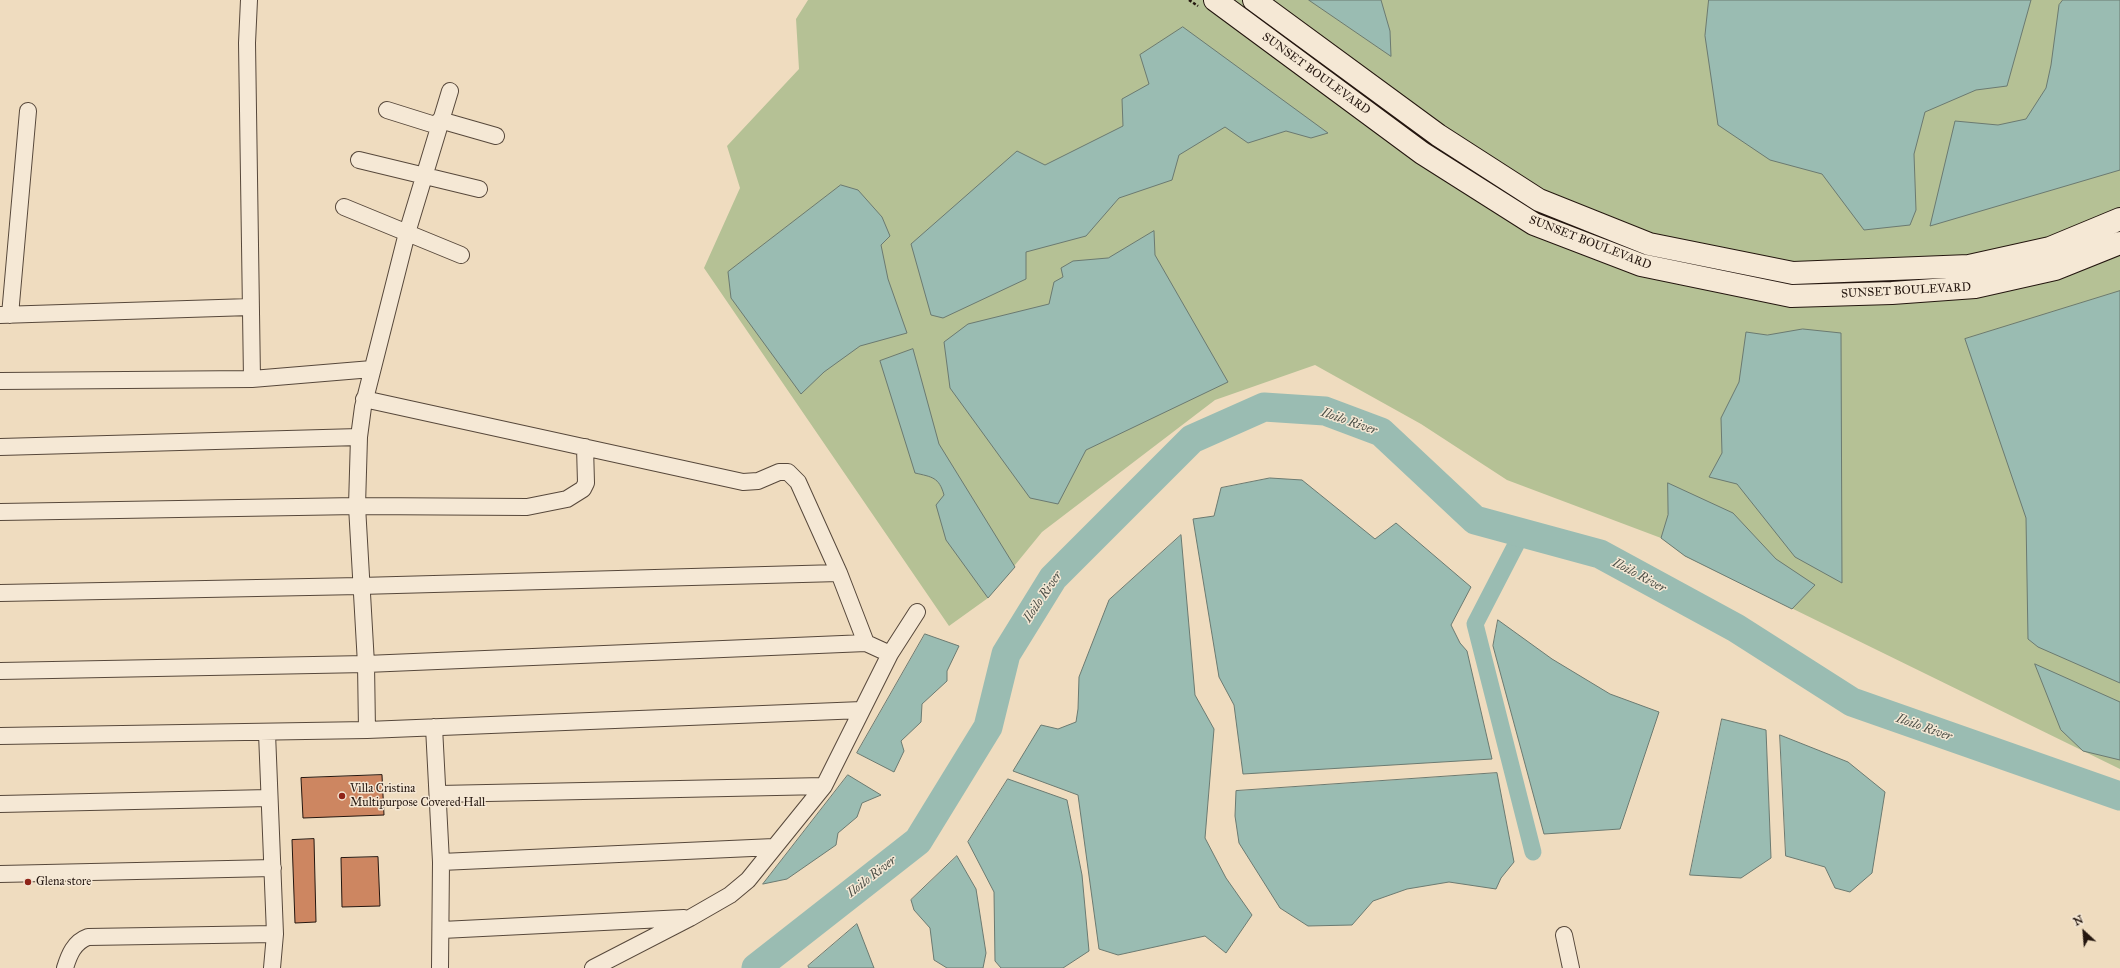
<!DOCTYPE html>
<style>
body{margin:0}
#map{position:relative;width:2120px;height:968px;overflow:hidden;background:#efdcbf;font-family:"IM FELL Great Primer",serif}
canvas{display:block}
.north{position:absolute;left:2064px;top:912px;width:40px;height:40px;-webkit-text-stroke:3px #f5e8d5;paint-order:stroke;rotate:334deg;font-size:11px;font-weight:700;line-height:16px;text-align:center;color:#24160f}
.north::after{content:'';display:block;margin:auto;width:14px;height:18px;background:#24160f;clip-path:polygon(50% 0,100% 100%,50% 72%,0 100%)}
</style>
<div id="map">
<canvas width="2120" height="968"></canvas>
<div class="north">N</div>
</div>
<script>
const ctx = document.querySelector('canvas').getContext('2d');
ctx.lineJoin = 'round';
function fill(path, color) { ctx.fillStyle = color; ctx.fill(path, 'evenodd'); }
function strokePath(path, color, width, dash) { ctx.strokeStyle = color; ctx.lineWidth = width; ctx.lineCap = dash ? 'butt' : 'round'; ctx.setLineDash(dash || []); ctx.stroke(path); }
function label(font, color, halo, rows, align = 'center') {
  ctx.font = font + ' "IM FELL Great Primer",serif'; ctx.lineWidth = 3; ctx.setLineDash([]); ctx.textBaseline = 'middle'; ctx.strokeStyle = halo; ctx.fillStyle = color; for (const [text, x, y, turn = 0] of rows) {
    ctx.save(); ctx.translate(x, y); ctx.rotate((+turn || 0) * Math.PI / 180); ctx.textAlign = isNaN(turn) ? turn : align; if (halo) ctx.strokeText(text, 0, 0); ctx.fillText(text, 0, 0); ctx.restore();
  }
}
const green = new Path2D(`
 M808 0H2120V769L1685 556 1661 538 1507 480 1421 424 1315 365 1215 400 1042 532 988 598 949 626 704 268 740 188 727 146 799 69 796 19Z`);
const water = new Path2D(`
 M1309 0H1381L1390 31 1391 56Z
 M1709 0H2031L2007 86 1976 90 1925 112 1914 154 1916 210 1910 225 1864 230 1822 174 1770 160 1718 125 1705 36Z
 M2063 0H2120V170L1930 226 1955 121 1998 125 2026 119 2046 88 2051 65 2059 5Z
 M1183 27 1328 133 1311 138 1286 131 1248 143 1225 127 1179 155 1172 180 1119 198 1086 236 1026 252V279L943 318 931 315 911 244 1017 151 1045 165 1123 126 1122 99 1149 84 1140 55Z
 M841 185 858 190 882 217 890 236 881 245 888 279 907 333 860 346 824 372 801 394 731 298 728 272Z
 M1154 231 1155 255 1228 382 1086 450 1058 504 1030 498 950 388 944 342 968 324 1049 304 1054 282 1063 277 1061 268 1073 261 1108 258Z
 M2120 291V683L2038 647 2028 639 2026 518 1965 339Z
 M1803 329 1841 333 1842 583 1795 557 1737 484 1709 477 1722 453 1721 418 1739 382 1746 332 1767 335Z
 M913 349 939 444 1015 567 988 598 946 540 936 505 944 495C939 477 932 477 915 473L880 361Z
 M1270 478 1302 480 1375 539 1396 523 1471 587 1451 625 1460 643 1467 651 1492 759 1243 774 1234 705 1219 677 1193 519 1214 516 1221 488Z
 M1668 483 1733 513 1776 559 1815 585 1792 609 1685 556 1661 538 1668 515Z
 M1181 535 1195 695 1214 729 1205 838 1226 878 1252 915 1226 953 1205 936 1118 955 1099 949 1078 795 1013 771 1041 725 1058 729 1076 722 1078 709 1079 677 1109 600Z
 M1498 620 1552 659 1610 694 1659 712 1620 829 1544 834 1493 646Z
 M925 634 959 646 947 671V681L922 704 921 722 901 741 904 751 894 772 857 753Z
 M2035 664 2120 702V760L2083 751 2061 730Z
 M1722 719 1766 730 1771 858 1741 878 1690 875Z
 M1780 735 1848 762 1885 792 1872 873 1850 892 1835 888 1825 867 1786 856Z
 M1497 773 1514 862 1501 878 1496 889 1449 882 1407 889 1373 901 1352 925 1308 926 1280 908 1239 843 1235 816 1236 791Z
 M848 775 881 795 862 803 857 817 838 833 836 845 787 879 763 884Z
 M1008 779 1067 800 1082 875 1089 951 1063 968H1001L995 961 994 892 968 842Z
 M957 856 976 889 986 953 983 968H947L934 960 930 928 914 910 911 900Z
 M857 924 874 968H809L808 966Z`);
const canal = new Path2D(`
 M1522 533 1475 624 1533 852`);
const river = new Path2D(`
 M756 968 918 841 988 727 1006 654 1053 578 1192 439 1264 407 1325 411 1381 432 1475 520 1600 554 1736 628 1852 702 2120 796`);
const building = new Path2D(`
 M382 775 384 815 303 818 301 778Z
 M314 839 316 922 295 923 292 840Z
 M378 857 380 906 342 907 341 858Z`);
const path = new Path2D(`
 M1189 0 1198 6`);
const street = new Path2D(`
 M249 0 247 43 252 379
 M387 110 438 126
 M440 120 496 136
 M359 160 479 189
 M344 207 461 255
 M0 315 250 307
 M10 315 28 111
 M0 381 252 379 372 369
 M364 399 743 482 758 481 779 472H788L798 482 839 573 866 643
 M0 447 359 437
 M0 512 357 506 527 507 567 499 583 489 586 483 585 447
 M0 593 360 586 839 573
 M0 671 366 664 866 643 890 654
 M434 727 441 862 440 968
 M367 730 366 664 357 506 359 437 363 407 407 233 450 91
 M267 733 275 934 272 968
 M0 736 367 730 862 710
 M439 794 824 786
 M0 804 269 798
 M441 862 774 847
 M0 874 273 868
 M442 930 684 918
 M1564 935 1571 968
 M65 968C69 955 74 942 88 937L275 934
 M593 968 690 918 730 895 748 880 824 786 890 654 917 612`);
const secondary = new Path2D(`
 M1215 0 1422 153 1534 224 1641 265 1791 296 1892 293 1975 287 2055 269 2120 243
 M1254 0 1438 135 1539 200 1649 244 1793 273 1969 266 2050 248 2120 219`);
const markers = [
 [342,796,4,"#8f2418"],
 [28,882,4,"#8f2418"]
];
const streetNames = [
 ["SUNSET BOULEVARD",1316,74,36],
 ["SUNSET BOULEVARD",1590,243,21],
 ["SUNSET BOULEVARD",1906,291,-3]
];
const poiNames = [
 ["Villa Cristina",350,789],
 ["Multipurpose Covered Hall",350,803],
 ["Glena store",36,882]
];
const waterNames = [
 ["Iloilo River",1349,422,19],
 ["Iloilo River",1639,576,28],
 ["Iloilo River",1043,597,-56],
 ["Iloilo River",1924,728,19],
 ["Iloilo River",872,877,-38]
];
fill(green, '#b5c195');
fill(water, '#9abcb2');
strokePath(water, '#6b7a71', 1);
strokePath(canal, '#9abcb2', 17);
strokePath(river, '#9abcb2', 29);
fill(building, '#cd8661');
strokePath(building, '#24160f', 1);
strokePath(street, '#57483b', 18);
strokePath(secondary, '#24160f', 24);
strokePath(path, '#24160f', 2.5, [3, 2]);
strokePath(street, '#f5e8d5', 16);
strokePath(secondary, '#f5e8d5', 22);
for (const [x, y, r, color] of markers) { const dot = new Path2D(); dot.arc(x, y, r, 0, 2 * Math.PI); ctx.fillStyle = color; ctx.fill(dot); strokePath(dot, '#f5e8d5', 1.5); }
label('12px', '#24160f', '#f5e8d5', streetNames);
label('12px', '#24160f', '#f5e8d5', poiNames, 'left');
label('italic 13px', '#4d5048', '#f5e8d5', waterNames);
</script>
